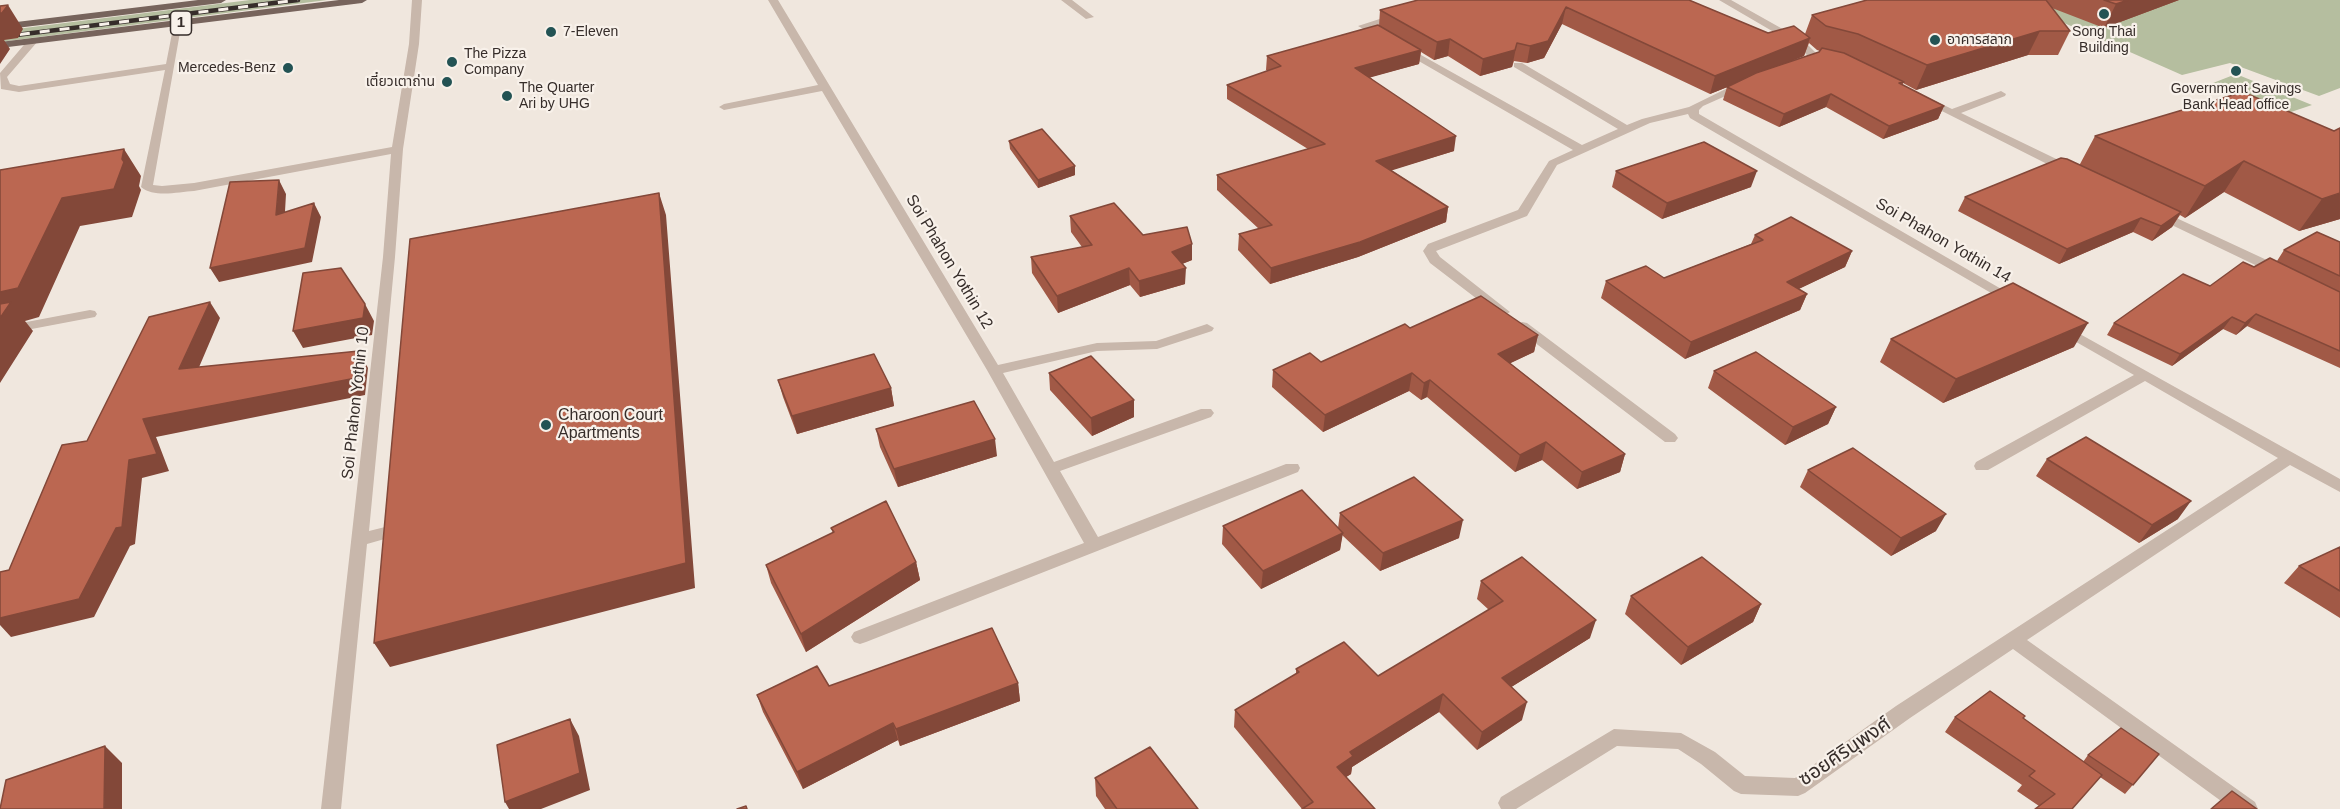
<!DOCTYPE html>
<meta charset="utf-8">
<style>
body{margin:0}
canvas{display:block;background:#f0e7de}
</style>
<canvas width="2340" height="809"></canvas>
<script>
const ctx = document.querySelector('canvas').getContext('2d');
ctx.lineJoin = 'round';
function fill(path, color) { ctx.fillStyle = color; ctx.fill(path, 'evenodd'); }
function strokePath(path, color, width, dash) { ctx.strokeStyle = color; ctx.lineWidth = width; ctx.lineCap = dash ? 'butt' : 'round'; ctx.setLineDash(dash || []); ctx.stroke(path); }
function label(font, color, halo, rows, align = 'center') {
  ctx.font = font + ' Helvetica,"Noto Sans Thai",sans-serif'; ctx.lineWidth = 4.5; ctx.setLineDash([]); ctx.textBaseline = 'middle'; ctx.strokeStyle = halo; ctx.fillStyle = color; for (const [text, x, y, turn = 0] of rows) {
    ctx.save(); ctx.translate(x, y); ctx.rotate((+turn || 0) * Math.PI / 180); ctx.textAlign = isNaN(turn) ? turn : align; if (halo) ctx.strokeText(text, 0, 0); ctx.fillText(text, 0, 0); ctx.restore();
  }
}
const green = new Path2D(`
 M250 0H327L0 42V31Z
 M2012 0H2340V88L2319 96 2230 63 2182 75Z
 M2236 74 2312 105 2288 113 2213 83Z`);
const street = new Path2D(`
 M412 0H422L419 44 403 149 395 257 369 531 389 526 395 528 397 532 395 536 367 544 341 809H321L383 257 391 154 194 191C178 192 154 198 141 187L165 70 19 92 1 89 0 73 29 39 33 38 38 41 7 77 10 84 19 86 166 64 174 23 182 21 153 185 162 186 194 183 392 147 409 44Z
 M768 0H778L998 365 1097 343 1156 341 1207 324 1214 328 1212 331 1157 349 1097 351 1003 373 1054 462 1201 409H1211L1214 413 1211 417 1060 471 1098 537 1286 464H1298L1300 468 1298 472 866 642 860 644 854 642 851 637 854 632 1084 543 987 370 822 91 724 110 719 107 724 104 818 85Z
 M1061 0H1072L1094 17 1086 19Z
 M1719 0H1731L1804 41 1817 54 1815 61 1802 67H1794V63L1805 59 1807 55 1796 45Z
 M1395 14 1403 16 1371 27 1582 145 1618 129 1514 67V63H1522L1627 125 1642 119 1689 107 1740 82H1748V86L1703 106 1699 110V114L2022 301 2015 305 2010 304 1690 118 1688 114 1650 123 1557 165 1527 216 1436 251 1440 257 1510 312 1503 316 1498 315 1430 263 1423 251 1428 244 1518 210 1549 161 1573 150 1358 26Z
 M2001 91 2006 94 2005 96 1961 113 2075 168V174H2067L1920 100 1929 98 1952 109Z
 M2157 209 2284 268 2286 271 2279 275 2274 274 2153 216 2151 213Z
 M90 310 95 311 97 314 95 317 0 335V327Z
 M1522 322 1527 323 1675 434 1678 438 1675 442H1665L1517 329 1515 326Z
 M2062 324 2340 479V492L2290 465 2027 640 2255 802 2258 809H2232L2013 649 1910 718 1805 793 1798 796 1741 794 1734 791 1701 764 1678 749 1617 746 1516 809H1501L1498 803 1501 797 1614 729 1681 733 1715 752 1745 776 1795 778 1896 706 2278 458 2145 381 1988 470H1976L1974 466 1976 462 2134 375 2057 331 2055 328 2057 325Z`);
const primary = new Path2D(`
 M198 0H226L221 3 0 30V24Z
 M339 0H367L362 3 0 48V42Z`);
const rail = new Path2D(`
 M0 37 298 0`);
const wall = new Path2D(`
 M1689 0 1768 33 1805 34 1812 15 1867 0H2179L2104 28 2052 8 2070 31 2058 55H2028L1916 90 1903 83V85L1944 106 1938 119 1883 139 1826 107 1779 127 1723 100 1727 87 1730 86 1710 94 1562 24 1544 58 1527 63 1514 61 1512 67 1480 76 1448 56 1434 60 1421 52 1419 64 1370 77 1454 151 1391 170 1448 207 1446 222 1358 257 1270 284 1238 250 1239 234 1259 229 1217 190V175L1308 149 1227 99V85L1268 71 1266 70 1267 56 1379 26 1380 10ZM1809 43 1817 50 1820 51 1819 52 1783 64 1804 56Z
 M2243 92 2340 219 2299 231 2224 192 2185 218 2180 215 2172 227 2152 241 2133 232 2059 264 1958 211 1965 197 2080 164 2095 136Z
 M1009 141 1075 175 1038 188 1010 149Z
 M1616 171 1751 187 1662 219 1612 187Z
 M1070 216 1143 235 1192 244V260L1182 264 1185 284 1140 297 1130 285 1058 313 1032 273 1031 257 1082 247 1071 232Z
 M1755 235 1852 251 1845 267 1798 289 1807 294 1800 310 1685 359 1601 298 1606 281 1664 278 1751 244Z
 M2340 242V368L2247 326 2236 335 2223 329 2172 366 2107 335 2114 323 2210 286 2254 267 2277 261 2284 250Z
 M1410 328 1538 335 1534 352 1510 363 1625 454 1620 472 1577 489 1542 460 1515 472 1427 397 1421 400 1409 391 1323 432 1272 387 1273 370 1321 362Z
 M1891 339 2074 347 1943 403 1880 362Z
 M1714 371 1836 407 1828 424 1785 445 1708 388Z
 M1049 373 1134 400V417L1092 436 1050 390Z
 M778 380 891 388 894 406 797 434 783 397Z
 M876 429 997 456 898 487 880 447Z
 M2047 459 2178 519 2139 543 2036 476Z
 M1808 470 1936 531 1891 556 1800 487Z
 M1340 513 1459 538 1380 571 1342 535 1340 550 1261 589 1222 544 1223 526 1338 528Z
 M831 528 916 562 920 580 806 652 771 583 766 565 833 533Z
 M2340 547V618L2284 583 2299 566Z
 M1481 581 1590 638 1511 687 1522 720 1477 750 1439 712 1352 767 1351 774 1346 777 1375 809H1302L1234 727 1235 710 1296 674V669L1378 676 1489 610 1477 599Z
 M1631 596 1761 604 1753 622 1681 665 1625 614Z
 M1018 683 1020 701 900 746 898 740 803 789 763 712 757 695 829 686Z
 M1955 717 2023 718 2083 762 2088 755 2159 754 2125 794 2100 777 2039 806 2017 791 2022 785 1945 732Z
 M1095 778 1198 809H1105L1096 796Z`);
const shadedWall = new Path2D(`
 M2128 0H2179L2104 28 2116 4Z
 M8 5 23 29 18 38 4 40 10 49 0 64V13Z
 M1566 7 1562 24 1544 58 1527 63 1530 46Z
 M2040 31 2028 55 1916 90 1927 65Z
 M1810 38 1804 56 1710 94 1715 76Z
 M1450 39 1448 56 1434 60 1437 42Z
 M1517 43 1512 67 1480 76 1483 59Z
 M1421 50 1419 64 1354 82 1355 68Z
 M1831 94 1826 107 1779 127 1784 114Z
 M1944 106 1938 119 1883 139 1889 126Z
 M1456 136 1454 151 1374 176 1376 161Z
 M124 149 141 176 139 186 141 190 132 217 80 226 39 317 25 321 33 331 0 383V292L62 198 122 159Z
 M2244 161 2224 192 2185 218 2205 186Z
 M1075 166V175L1038 188V180Z
 M1757 171 1751 187 1662 219 1667 203Z
 M279 180 286 194 284 229 276 215Z
 M659 193 666 215 695 588 390 667 374 643Z
 M2340 193V219L2299 231 2322 199Z
 M314 203 321 217 312 262 219 282 210 268Z
 M1448 207 1446 222 1358 257 1270 284 1271 268Z
 M2181 212 2172 227 2152 241 2161 226Z
 M2141 218 2133 232 2059 264 2067 249Z
 M1192 244V260L1172 268V252Z
 M1852 251 1845 267 1780 298 1787 282Z
 M1129 268 1130 285 1058 313 1057 296Z
 M1186 268 1185 284 1140 297 1139 281Z
 M1807 294 1800 310 1685 359 1691 342Z
 M210 302 220 318 191 386 179 369Z
 M365 304 374 321 372 335 303 348 293 331Z
 M2256 314 2247 326 2236 335 2245 323Z
 M2232 317 2223 329 2172 366 2180 354Z
 M2088 323 2074 347 1943 403 1956 379Z
 M1538 335 1534 352 1494 371 1498 354Z
 M359 351 368 368 365 395 156 437 169 471 142 478 135 544 130 546 94 617 11 637 0 625V618L116 528 129 460 143 419Z
 M1412 373 1409 391 1323 432 1325 415Z
 M1430 380 1427 397 1421 400 1424 383Z
 M891 388 894 406 797 434 792 416Z
 M1134 400V417L1092 436 1091 418Z
 M1836 407 1828 424 1785 445 1793 427Z
 M995 439 997 456 898 487 894 469Z
 M1546 442 1542 460 1515 472 1520 455Z
 M1625 454 1620 472 1577 489 1582 472Z
 M2191 501 2178 519 2139 543 2152 525Z
 M1946 514 1936 531 1891 556 1901 538Z
 M1463 520 1459 538 1380 571 1383 553Z
 M1343 533 1340 550 1261 589 1263 571Z
 M916 562 920 580 806 652 801 634Z
 M1761 604 1753 622 1681 665 1688 647Z
 M1596 620 1590 638 1497 696 1502 678Z
 M1018 683 1020 701 900 746 896 729Z
 M1443 694 1439 712 1352 767 1351 774 1335 784 1337 767 1350 752Z
 M1527 702 1522 720 1477 750 1482 732Z
 M570 719 579 736 590 790 541 809H509L505 802Z
 M893 723 898 740 803 789 797 772Z
 M105 746 122 763V809H104Z`);
const building = new Path2D(`
 M1418 0H1689L1768 33 1794 26 1810 38 1715 76 1566 7 1548 41 1530 46 1517 43 1515 50 1483 59 1450 39 1437 42 1380 10Z
 M1867 0H2046L2070 31H2040L1927 65 1858 34 1826 26 1812 15Z
 M2104 0H2128L2116 4Z
 M8 5 2 13H0V6Z
 M1378 25 1421 50 1355 68 1456 136 1376 161 1448 207 1360 242 1271 268 1239 234 1272 225 1217 175 1325 144 1227 85 1281 66 1267 56Z
 M1822 48 1844 53 1904 82 1899 83 1944 106 1889 126 1831 94 1784 114 1727 87 1756 73 1819 52Z
 M2243 92 2334 131 2340 128V193L2322 199 2244 161 2205 186 2095 136Z
 M1042 129 1075 166 1038 180 1009 141Z
 M1704 142 1757 171 1667 203 1616 171Z
 M124 149 122 159 124 162 114 189 62 198 18 288 0 292V170Z
 M2061 158 2067 159 2181 212 2161 226 2141 218 2067 249 1965 197Z
 M279 180 276 215 314 203 305 248 210 268 230 182Z
 M659 193 686 563 374 643 410 239Z
 M1114 203 1143 235 1187 227 1192 244 1172 252 1186 268 1139 281 1129 268 1057 296 1031 257 1092 245 1070 216Z
 M1791 217 1852 251 1787 282 1807 294 1691 342 1606 281 1646 266 1664 278 1763 240 1755 235Z
 M2317 232 2340 242V276L2284 250Z
 M2270 258 2340 292V351L2256 314 2245 323 2232 317 2180 354 2114 323 2183 274 2210 286 2243 262 2254 267Z
 M341 268 365 304 363 318 293 331 303 273Z
 M2013 283 2088 323 1956 379 1891 339Z
 M1481 296 1538 335 1498 354 1625 454 1582 472 1546 442 1520 455 1430 380 1424 383 1412 373 1325 415 1273 370 1310 353 1321 362 1405 324 1410 328Z
 M11 302 0 318V304Z
 M210 302 179 369 359 351 356 378 143 419 157 454 129 460 122 527 116 528 79 599 0 618V572L9 570 62 445 87 441 149 317Z
 M1756 352 1836 407 1793 427 1714 371Z
 M874 354 891 388 792 416 778 380Z
 M1091 356 1134 400 1091 418 1049 373Z
 M974 401 995 439 894 469 876 429Z
 M2086 437 2191 501 2152 525 2047 459Z
 M1853 448 1946 514 1901 538 1808 470Z
 M1414 477 1463 520 1383 553 1340 513Z
 M1302 490 1343 533 1263 571 1223 526Z
 M886 501 916 562 801 634 766 565 834 532 831 528Z
 M2340 547V591L2299 566Z
 M1522 557 1596 620 1502 678 1527 702 1482 732 1443 694 1350 752 1353 756 1337 767 1375 809H1302L1313 802 1235 710 1299 672 1296 669 1344 642 1378 676 1503 601 1481 581Z
 M1702 557 1761 604 1688 647 1631 596Z
 M992 628 1018 683 896 729 893 723 797 772 757 695 817 666 829 686Z
 M1990 691 2025 716 2023 718 2102 775 2072 809H2035L2055 794 2029 776 2035 771 1955 717Z
 M570 719 580 773 505 802 497 745Z
 M2121 728 2159 754 2133 785 2088 755Z
 M105 746 104 809H0L6 780Z
 M1150 747 1198 809H1117L1095 778Z
 M2232 791 2257 809H2211Z
 M746 806 747 809H737Z`);
const markers = [
 [2104,14,6,"#235354"],
 [551,32,6,"#235354"],
 [1935,40,6,"#235354"],
 [452,62,6,"#235354"],
 [288,68,6,"#235354"],
 [2236,71,6,"#235354"],
 [447,82,6,"#235354"],
 [507,96,6,"#235354"],
 [546,425,6,"#235354"]
];
const farPoinames = [
 ["7-Eleven",563,32],
 ["Song Thai",2104,32,"center"],
 ["Building",2104,48,"center"],
 ["อาคารสลาก",1947,40],
 ["The Pizza",464,54],
 ["Company",464,70],
 ["Mercedes-Benz",276,68,"right"],
 ["เตี๋ยวเตาถ่าน",435,82,"right"],
 ["The Quarter",519,88],
 ["Ari by UHG",519,104],
 ["Government Savings",2236,89,"center"],
 ["Bank Head office",2236,105,"center"]
];
const shields = [
 [181,23,21]
];
const shieldNames = [
 ["1",181,23]
];
const streetNames = [
 ["Soi Phahon Yothin 14",1943,241,30],
 ["Soi Phahon Yothin 12",949,262,59],
 ["Soi Phahon Yothin 10",356,403,-84]
];
const poiNames = [
 ["Charoon Court",558,416],
 ["Apartments",558,434]
];
const nearStreetnames = [
 ["ซอยศิรินุพงศ์",1845,752,-34]
];
fill(green, '#b5be9f');
fill(street, '#c8b7ab');
fill(primary, '#77645c');
strokePath(rail, '#362d2a', 4.5);
strokePath(rail, '#f8f1ea', 3, [10]);
fill(wall, '#a15946');
fill(shadedWall, '#834839');
fill(building, '#bb6751');
strokePath(building, '#834839', 1.5);
for (const [x, y, r, color] of markers) { const dot = new Path2D(); dot.arc(x, y, r, 0, 2 * Math.PI); ctx.fillStyle = color; ctx.fill(dot); strokePath(dot, '#f8f1ea', 2); }
label('14px', '#362d2a', '#f8f1ea', farPoinames, 'left');
for (const [x, y, w] of shields) { const box = new Path2D(); box.roundRect(x - w / 2, y - 12, w, 24, 4.5); ctx.fillStyle = '#f8f1ea'; ctx.fill(box); strokePath(box, '#362d2a', 1.5); }
label('bold 15px', '#362d2a', null, shieldNames);
label('16px', '#362d2a', '#f8f1ea', streetNames);
label('16px', '#362d2a', '#f8f1ea', poiNames, 'left');
label('20px', '#362d2a', '#f8f1ea', nearStreetnames);
</script>
